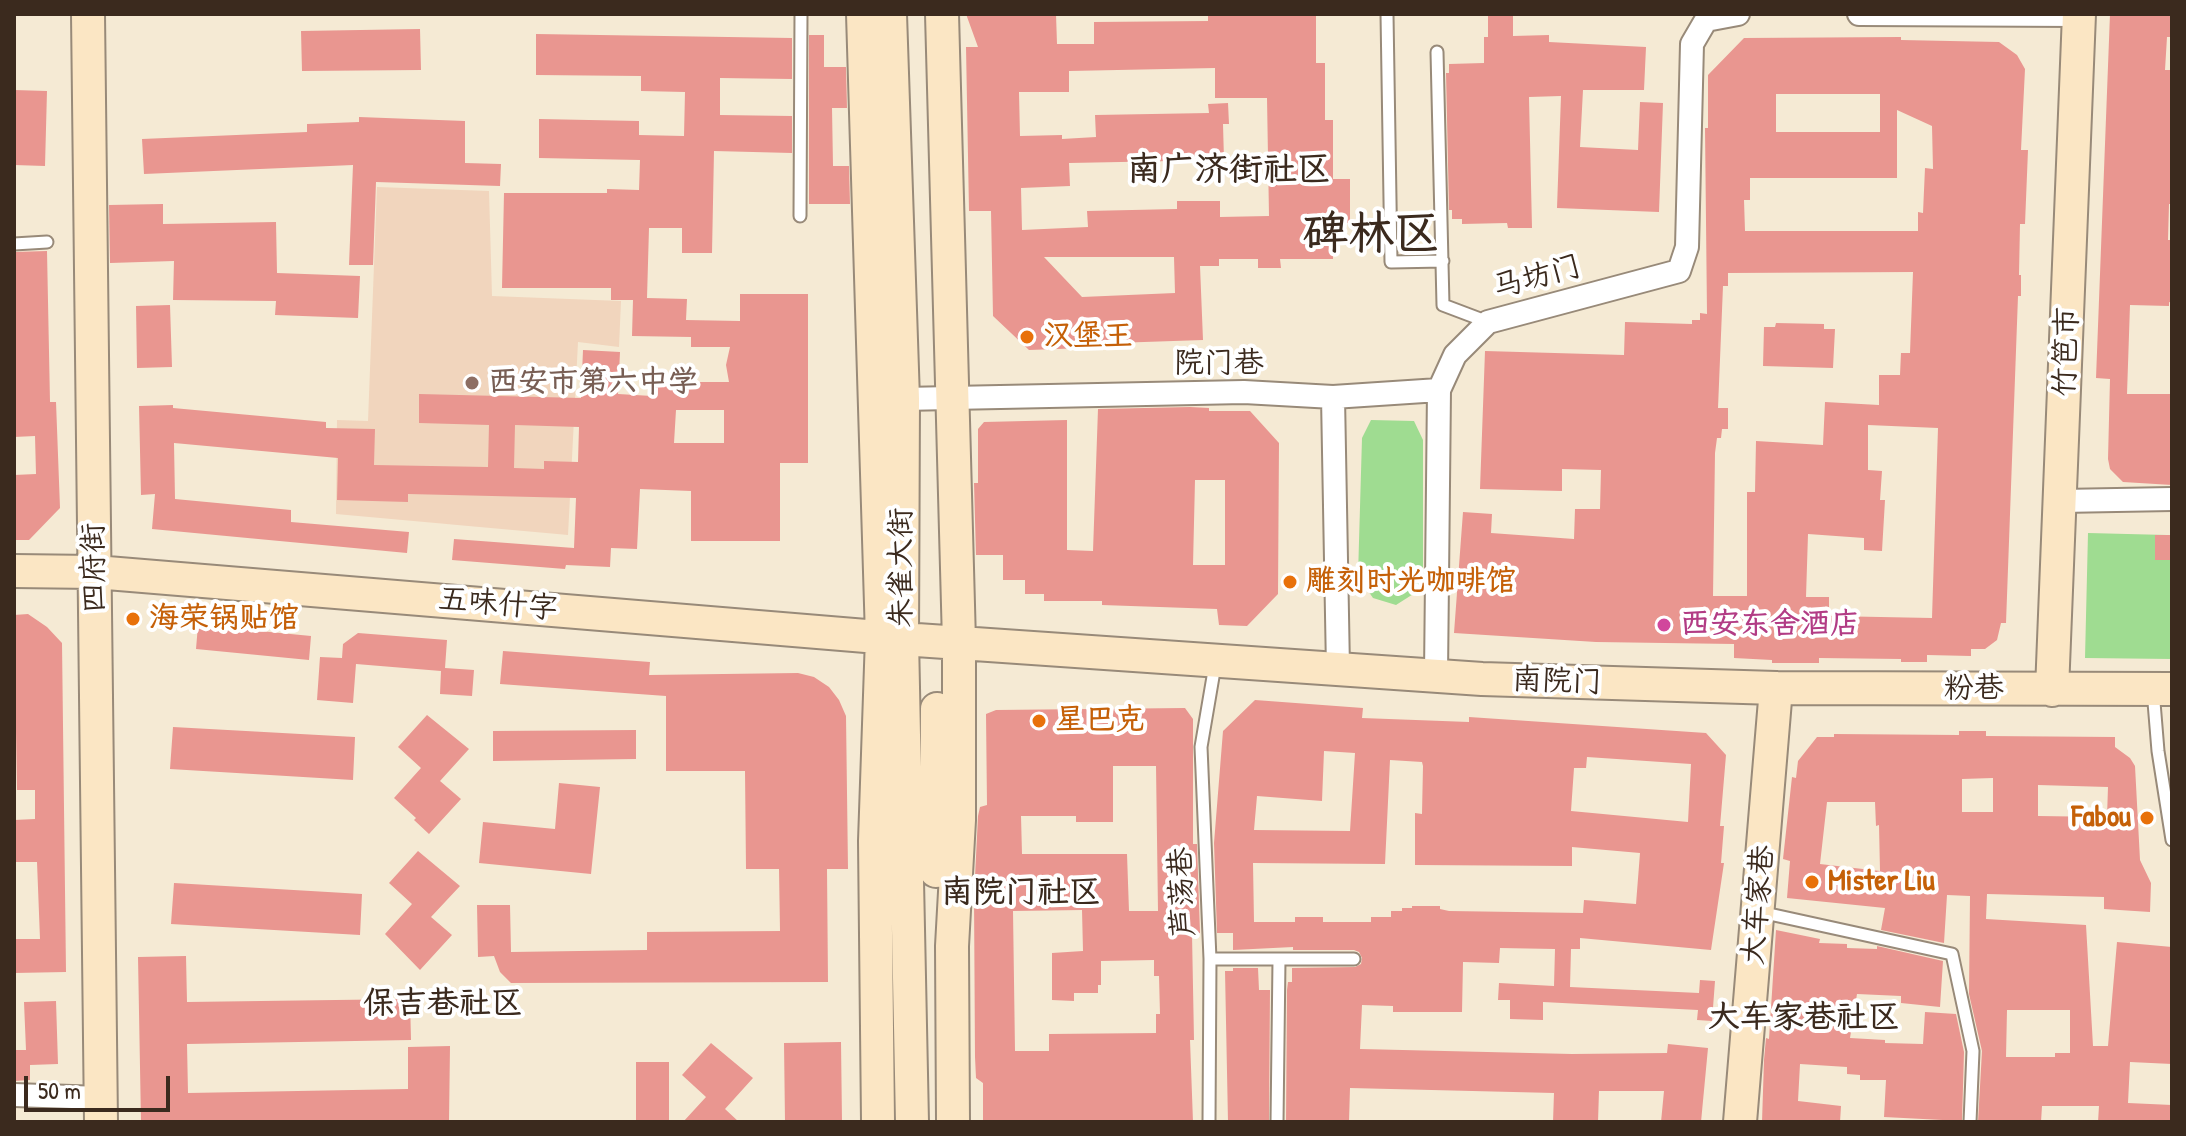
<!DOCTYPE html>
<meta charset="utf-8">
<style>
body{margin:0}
#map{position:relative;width:2186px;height:1136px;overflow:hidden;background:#f5ead4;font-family:"Patrick Hand",sans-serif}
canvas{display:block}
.frame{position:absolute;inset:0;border:16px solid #3b2a1e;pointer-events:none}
.scale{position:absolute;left:24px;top:1076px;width:146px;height:36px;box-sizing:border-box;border:4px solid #3b2a1e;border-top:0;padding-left:10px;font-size:24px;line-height:28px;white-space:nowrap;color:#3b2a1e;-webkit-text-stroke:6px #fff;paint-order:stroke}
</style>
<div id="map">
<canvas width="2186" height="1136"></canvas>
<div class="frame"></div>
<div class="scale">50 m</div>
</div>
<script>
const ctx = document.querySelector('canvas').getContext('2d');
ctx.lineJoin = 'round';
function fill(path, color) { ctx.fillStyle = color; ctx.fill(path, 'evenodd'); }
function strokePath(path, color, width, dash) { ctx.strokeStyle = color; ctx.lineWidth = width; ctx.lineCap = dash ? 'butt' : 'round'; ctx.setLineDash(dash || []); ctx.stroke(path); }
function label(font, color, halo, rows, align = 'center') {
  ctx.font = font + ' "Patrick Hand","LXGW WenKai TC",sans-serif'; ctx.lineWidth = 8; ctx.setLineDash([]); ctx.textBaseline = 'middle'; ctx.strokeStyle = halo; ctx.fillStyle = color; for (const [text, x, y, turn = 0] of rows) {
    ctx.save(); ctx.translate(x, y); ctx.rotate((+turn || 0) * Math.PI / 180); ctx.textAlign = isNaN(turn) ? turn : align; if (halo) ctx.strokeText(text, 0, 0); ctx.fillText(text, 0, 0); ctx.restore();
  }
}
const built = new Path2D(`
 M377 187 489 191 492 296 621 301 619 347 578 342 568 535 336 514 337 420 368 421Z`);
const green = new Path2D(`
 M1371 420 1414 421 1423 440V577L1418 591 1396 605 1373 598 1358 576 1362 438Z
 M2088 533 2167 535V559H2172V659L2085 658Z`);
const building = new Path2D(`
 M966 14H1056L1057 44H1094V22L1208 21V14H1316V63H1325V120H1333V179H1350V223H1333V259H1280L1281 268H1258V259H1219V266H1200L1203 340 1085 344V348L1029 350 993 316 991 211H969L966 47H978ZM1215 68V98H1267L1269 216 1220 217V201H1177V209L1087 211 1088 227 1022 230 1021 188 1070 186 1069 163 1224 160 1223 124H1229L1228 103 1208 104 1209 113 1095 115 1096 137 1062 139V135L1020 136 1019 92H1069V71ZM1044 257H1174L1175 293 1082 297Z
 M1488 14H1513V36L1549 35V42L1646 47 1644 90H1583L1580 147 1638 150 1640 102 1663 103 1659 212 1557 208 1561 96 1529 97 1532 228H1508L1507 223 1462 224V219H1452V210H1449L1446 73H1449V64L1484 63V37H1488Z
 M2110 14H2172V37H2167L2165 70H2171L2170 88H2172V204H2169L2168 240H2172V303L2169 302V306L2130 305 2127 394H2172V485L2123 482 2110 469 2108 459 2110 379 2096 378Z
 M420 29 421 70 302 71 301 31Z
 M536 34 792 38V79L720 78V115L792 116V153L714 151 712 253H682V228H649L647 298 687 299 686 320 740 321V294H808V463H780V541H691V491L640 489 637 549 611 548 610 567 566 565 565 569 452 560 454 539 574 548 576 498 408 494V502L337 500 338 458 174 443 175 499 291 510V522L409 532 407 553 152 529 155 494 141 495 139 406 173 405V408L326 422V428L375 429 374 465 488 467 489 425 419 423V394L581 398 583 350 620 352 618 394 652 396V385L690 387V382H729L726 365 730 347H691V337L632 336 633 300H611V288H502L504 193H607V189L639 190 640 160 539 158V119L639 121V135L684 136 685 92 641 91V76L536 75ZM676 410H724V443H674ZM515 425 579 427 578 462 544 461V469L514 468Z
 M809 35H824V67H846L847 108H832L833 166H849L850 204H809Z
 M1901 37V40L1999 42 2017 55 2025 69 2021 150H2028L2025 224H2020L2019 275H2021V296H2018L2006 623H2001L1997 640 1985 649H1971V656L1927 655V662H1901V659L1819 658V663H1772V660L1734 658V644L1596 642 1454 633 1463 512 1492 514 1491 533 1574 539 1575 509H1600L1601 470 1562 469V491L1480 489 1485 351 1624 355 1625 322 1692 324V320H1700V313L1707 314 1705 128H1708V75L1744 38ZM1776 94H1880V132H1776ZM1897 110 1932 126 1933 169 1925 168 1923 213 1918 212V231H1745L1744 200H1750V178H1897ZM1913 272 1910 353H1901L1900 375H1879V405L1825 402 1823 445 1756 441 1755 492H1747V596H1713L1715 453 1717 438H1721L1722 429H1728V408H1718L1723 286H1728V273ZM1868 425 1938 428 1932 618 1829 616V597H1806L1808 534 1864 538V550L1882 551 1885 500H1880L1882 471 1868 470Z
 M14 90 47 91 45 166 14 165Z
 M359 117 465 121V163L501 164 500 186 376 182 373 265H349L353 165 144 174 142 139 307 132V124L359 122Z
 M163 204V224L276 222 277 273 360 276 358 318 275 315 276 301 173 300 174 261 110 263 109 205Z
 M47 251 50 402H56L60 508 29 540H14V475L36 474 35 436 14 437V252Z
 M170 305 172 367 137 368 136 306Z
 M1776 323 1824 324V329H1835L1833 368 1763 366 1764 327H1775Z
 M1190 407 1209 408V411H1250L1279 443 1278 594 1247 626 1219 625 1217 609 1102 605V601H1044V594H1025V580H1003V555H976L974 483H978V429L984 422 1067 420V550L1093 551 1098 409ZM1195 480H1225V565H1193Z
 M2155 535H2172V560H2155Z
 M28 614 47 627 62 643 66 972 14 973V939H40L37 862H14V820L35 819V790H17L14 615Z
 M198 625 311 636 309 660 196 649Z
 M358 633 447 640 445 668 474 670 472 696 440 694 441 671 356 664 353 703 317 700 320 657 342 658 343 644Z
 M503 651 650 662 649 675 798 673 814 677 829 687 839 700 846 716 848 869H827L828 982 511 983 500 972 494 956 478 957 477 905H510L511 952 647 950V932L780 931 779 869H746L745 771H666V696L500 684Z
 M1255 700 1363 708 1362 718 1469 722V717L1706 733 1726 755 1720 826H1724L1721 863H1724L1711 950 1580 938V949H1571L1570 987 1699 993 1700 980 1715 981 1712 1021 1697 1020 1698 1010 1543 1002V1020L1510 1019V1000H1498L1499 983 1554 986 1555 949 1500 948 1499 963 1463 962 1462 1012H1393V1006L1362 1005 1360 1049 1572 1054 1667 1053 1668 1044 1708 1048 1701 1122H1661L1664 1091H1599L1598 1122H1553L1554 1093 1350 1088 1349 1122H1286L1287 990 1288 982H1292V968L1355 967 1361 964 1362 958 1359 952 1354 950H1293V947L1233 950V933H1217L1214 843 1223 731ZM1324 751 1355 753 1350 831 1254 830 1257 796 1322 801ZM1587 757 1691 764 1688 822 1571 811 1574 768H1586ZM1390 760 1422 762 1423 766 1422 814 1415 813V865L1572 866V847L1640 853 1636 904 1584 900 1583 913 1449 911 1440 909V906H1412V908H1402V911H1391V917H1371V922H1323V917H1295V922H1254L1253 863 1385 864Z
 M1185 708 1193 719V844H1197L1200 933 1192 934 1194 1040H1190L1193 1122H983V1083L976 1078 975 1057 974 897 978 816 980 807 987 805 986 714 996 710ZM1113 766H1156L1158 911H1129L1127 854H1022L1021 816H1076V822H1113ZM1082 910 1083 951 1052 953V1000L1074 1001V993H1098V985H1101V961L1154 960V976H1159L1160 1014H1156V1033L1049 1034V1051H1015L1013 911Z
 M427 715 469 749 440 781 461 799 429 834 414 820 416 818 394 798 421 768 398 747Z
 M173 727 355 737 353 780 170 769Z
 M636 730V759L493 761V731Z
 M1959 731H1986V736L2115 737V747L2130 758 2135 766 2140 860 2151 883 2150 912 2104 909V897L1987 894 1986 919 2086 925 2093 1046H2108L2117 942 2172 947V1064L2130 1062 2128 1103 2172 1105V1122H2098L2099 1106H2042L2041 1122H1978L1982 1051 1969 994 1970 896 1947 895 1944 943 1881 930 1885 908 1787 898 1790 861 1783 859 1792 777 1796 778 1798 761 1817 737H1834V734L1959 735ZM1993 778V812H1962V779ZM2038 785 2108 787 2107 817 2038 816ZM1827 802H1875L1876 826 1879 825 1880 871 1820 864ZM2007 1010H2070V1053H2055V1057H2006Z
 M559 783 600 787 591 874 479 863 483 822 555 829Z
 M418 851 460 886 431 917 452 935 420 970 385 934 412 904 389 883Z
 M174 883 362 894 360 935 171 924Z
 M1776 930 1820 939 1819 943 1847 944V948L1877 949V946L1943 961 1940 1007 1901 1003V996L1857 994 1850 1038 1885 1040V1043L1923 1044 1925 1012 1956 1014 1964 1052 1962 1121 1884 1117 1886 1080H1860V1075L1847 1074V1067L1800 1064 1798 1101 1841 1106 1840 1122H1762L1764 1060 1766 1038 1769 1039Z
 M186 956 187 1002 410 999 411 1040 187 1044 188 1093 408 1089V1047L450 1046 449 1122H141L138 957Z
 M1233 968H1258L1259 990H1270L1269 1122H1228L1225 971H1233Z
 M56 1001 58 1064 30 1065V1080L14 1081V1050H26L24 1002Z
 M841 1042 842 1122H785L784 1043Z
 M711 1043 753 1078 725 1109 739 1122H683L706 1097 682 1075Z
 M636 1062H669V1122H636Z`);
const lane = new Path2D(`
 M1387 14 1391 262 1443 261
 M1437 52 1443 305 1488 322
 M800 216 801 14
 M14 244 47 242
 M2153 690 2158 751 2172 840
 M1760 912 1952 954 1973 1051 1970 1122
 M1210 959H1354
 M1209 1122 1210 959 1201 747 1215 665
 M1277 1122 1279 960`);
const street = new Path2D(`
 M1859 14 2079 15
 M1333 397 1338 669
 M903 399 1244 392 1333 397 1439 390
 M2061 501 2172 499
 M1436 674 1439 390 1455 355 1488 322 1679 271 1687 247 1692 44 1706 20 1738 14
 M14 1095 101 1098`);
const secondary = new Path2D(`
 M88 14 101 1122
 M863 14 882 637 875 841 878 1122
 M890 14 903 399 902 639 912 1122
 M942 14 959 642V820L952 946 953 1122
 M14 571 95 572 902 639 1482 679 1776 688 2172 689
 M2052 690 2079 14
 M936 871 937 709
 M1740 1122 1776 688`);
const markers = [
 [1027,337,8,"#e8710a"],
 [472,383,8,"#8d6e63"],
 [1290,582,8,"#e8710a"],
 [133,619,8,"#e8710a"],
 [1664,625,8,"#d1479c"],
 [1039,721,8,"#e8710a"],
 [2147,818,8,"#e8710a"],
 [1812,882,8,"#e8710a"]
];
const streetNames = [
 ["马坊门",1537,278,-15],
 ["竹笆市",2067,352,-88],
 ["院门巷",1219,364],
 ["四府街",95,568,-91],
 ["朱雀大街",902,568,-90],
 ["五味什字",498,605,5],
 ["南院门",1557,682,2],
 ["粉巷",1974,689],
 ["芦荡巷",1183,892,-92],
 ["大车家巷",1759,905,-85]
];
const foodNames = [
 ["汉堡王",1043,337],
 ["雕刻时光咖啡馆",1306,582],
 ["海荣锅贴馆",149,619],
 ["星巴克",1055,721],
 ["Fabou",2131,818,"right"],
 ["Mister Liu",1828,882]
];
const educationNames = [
 ["西安市第六中学",488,383]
];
const hotelNames = [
 ["西安东舍酒店",1680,625]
];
const neighbourhoodNames = [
 ["南院门社区",1021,893],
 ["保吉巷社区",443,1004],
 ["大车家巷社区",1804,1018]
];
const quarterNames = [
 ["南广济街社区",1229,171]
];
const townNames = [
 ["碑林区",1371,236]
];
fill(built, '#f1d5bd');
fill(green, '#9fdc91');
fill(building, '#e99690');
strokePath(lane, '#988a79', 15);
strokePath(street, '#988a79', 26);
strokePath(secondary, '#988a79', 36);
strokePath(lane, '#fff', 11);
strokePath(street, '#fff', 22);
strokePath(secondary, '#fbe6c4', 32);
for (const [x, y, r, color] of markers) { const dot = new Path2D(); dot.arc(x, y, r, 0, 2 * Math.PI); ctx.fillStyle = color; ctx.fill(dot); strokePath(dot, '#fff', 3); }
label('30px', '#3b2a1e', '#fff', streetNames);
label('bold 30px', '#c56008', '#fff', foodNames, 'left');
label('bold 30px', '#785e54', '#fff', educationNames, 'left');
label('bold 30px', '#b23c85', '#fff', hotelNames, 'left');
label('bold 32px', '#3b2a1e', '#fff', neighbourhoodNames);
label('bold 34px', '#3b2a1e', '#fff', quarterNames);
label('bold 46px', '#3b2a1e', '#fff', townNames);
</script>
